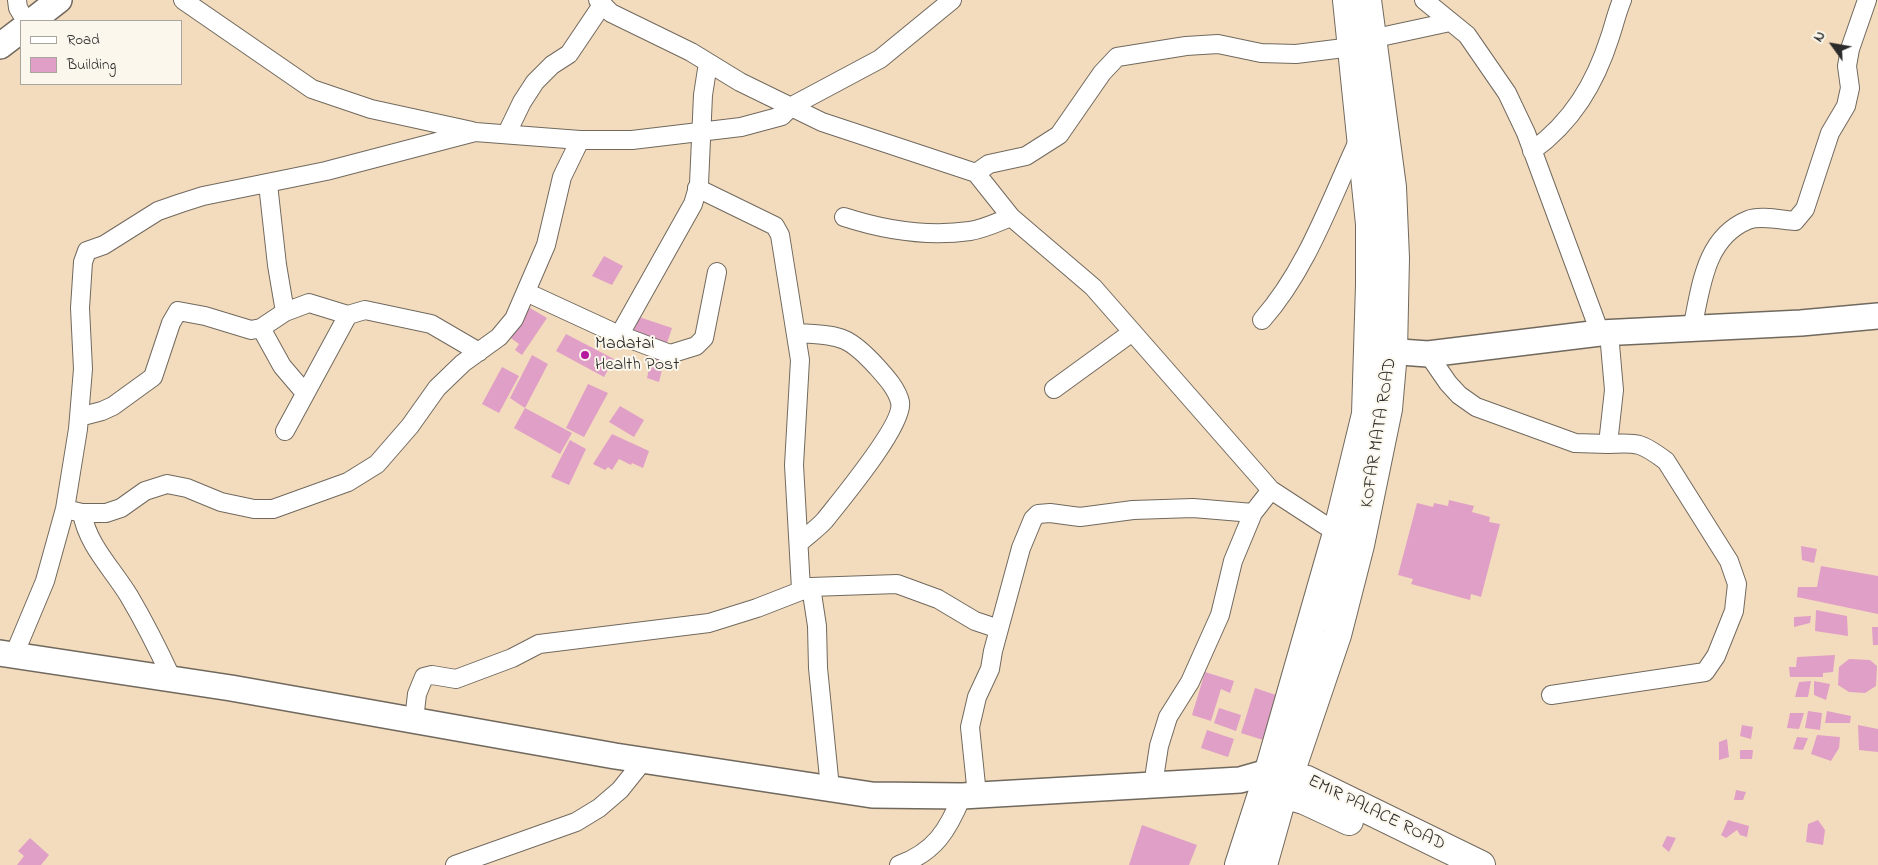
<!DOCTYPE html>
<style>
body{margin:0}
#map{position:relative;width:1878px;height:865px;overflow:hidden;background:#f3dcbd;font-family:"Indie Flower",sans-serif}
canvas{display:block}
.legend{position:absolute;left:20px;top:20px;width:162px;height:65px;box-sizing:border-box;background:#fbf7ec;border:1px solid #a8a59f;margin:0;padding:6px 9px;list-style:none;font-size:15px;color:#2b2b2b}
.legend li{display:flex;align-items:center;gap:10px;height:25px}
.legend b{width:25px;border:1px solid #a8a59f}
.north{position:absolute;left:1808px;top:20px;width:50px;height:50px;-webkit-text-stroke:4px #fbf7ec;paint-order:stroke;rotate:302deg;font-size:14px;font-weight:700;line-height:20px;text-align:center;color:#2b2b2b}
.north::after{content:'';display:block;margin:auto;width:18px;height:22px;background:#2b2b2b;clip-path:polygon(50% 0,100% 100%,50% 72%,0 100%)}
</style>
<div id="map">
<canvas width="1878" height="865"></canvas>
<ul class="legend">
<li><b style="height:6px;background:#fff"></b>Road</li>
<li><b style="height:14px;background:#e09fc6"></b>Building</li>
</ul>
<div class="north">N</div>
</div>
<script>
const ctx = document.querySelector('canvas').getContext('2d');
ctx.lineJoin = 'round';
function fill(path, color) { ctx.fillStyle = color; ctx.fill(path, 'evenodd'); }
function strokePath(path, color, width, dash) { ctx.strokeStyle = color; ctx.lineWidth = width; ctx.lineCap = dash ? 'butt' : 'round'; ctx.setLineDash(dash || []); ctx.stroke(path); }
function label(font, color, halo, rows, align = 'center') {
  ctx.font = font + ' "Indie Flower",sans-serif'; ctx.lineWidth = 4; ctx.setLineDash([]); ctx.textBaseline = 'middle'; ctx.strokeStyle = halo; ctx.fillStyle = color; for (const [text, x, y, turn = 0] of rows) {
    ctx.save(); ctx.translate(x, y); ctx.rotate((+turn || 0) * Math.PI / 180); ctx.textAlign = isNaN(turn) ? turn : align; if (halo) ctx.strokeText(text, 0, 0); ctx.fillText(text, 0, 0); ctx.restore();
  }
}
const building = new Path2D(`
 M604 256 623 266 612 285 592 276Z
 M530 308 547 318 522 355 515 350 519 344 508 336Z
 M639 317 672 328 665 349 631 337Z
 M566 334 614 359 604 377 556 351Z
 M532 355 548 364 525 408 510 398Z
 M652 355 665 358 659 382 647 378Z
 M502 367 519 376 499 413 482 404Z
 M588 384 608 393 584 437 566 428Z
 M620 406 644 420 634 437 609 422Z
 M525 408 572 433 560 454 514 428Z
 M612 434 649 451 643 468 632 463 631 465 619 459 612 470 608 467 605 470 593 464Z
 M570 440 586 449 569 485 551 477Z
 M1449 500 1474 506 1472 512 1490 517 1489 522 1500 524 1481 597 1471 594 1470 600 1411 584 1413 579 1398 575 1417 503 1433 507 1434 503 1448 506Z
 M1801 546 1817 549 1814 563 1802 560Z
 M1821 566 1878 576V614L1797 597 1798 587H1817Z
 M1816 610 1847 616 1848 636 1815 631Z
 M1811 616 1810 623 1794 627V617Z
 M1872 627H1878V645H1873Z
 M1835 655 1833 672 1823 673V677H1790L1789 667H1796L1797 657Z
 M1849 659 1870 660 1877 666 1876 686 1865 693 1849 692 1838 685 1839 667Z
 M1205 672 1234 681 1230 693 1221 689 1211 721 1192 715Z
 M1811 681 1808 697H1795L1799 682Z
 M1814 681 1830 684 1826 700 1814 695Z
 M1255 688 1276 695 1263 740 1241 733Z
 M1219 708 1241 715 1236 731 1214 723Z
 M1808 711 1822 713 1820 730 1805 728Z
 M1827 711 1851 716 1850 723H1825Z
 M1790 713H1804L1799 729 1787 728Z
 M1742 725 1753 727 1751 739 1740 736Z
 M1858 725 1878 729V752L1859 750Z
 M1207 730 1234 739 1228 757 1201 748Z
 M1817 735 1840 737 1839 748 1831 761 1811 754Z
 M1797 737 1808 738 1803 750 1793 749Z
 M1727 739 1729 757 1719 760V742Z
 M1740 750H1753L1752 759H1740Z
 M1736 790 1746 792 1743 800H1734Z
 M1728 820 1749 826 1747 837 1740 835 1737 830 1726 838 1721 835Z
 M1818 820 1825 830 1823 845 1806 842 1808 824Z
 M1142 825 1197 845 1189 865H1129Z
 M1667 836 1676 838 1669 852 1662 846Z
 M30 838 49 855 41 865H17L24 856 18 851Z`);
const street = new Path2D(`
 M17 0 18 8 26 21
 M183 0 312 89 371 109 472 131
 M598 0 611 13 691 52 740 82 822 122 976 173 1011 217 1093 287 1271 490 1337 533
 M1424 0 1467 35 1507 93 1526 133 1600 333
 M1371 39 1450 22
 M507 133 522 102 535 82 552 65 569 54 602 5
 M1532 151C1572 122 1595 84 1610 37 1614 25 1617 12 1622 0
 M976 173 989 164 1026 156 1059 135 1102 73 1117 57 1186 46 1218 44 1261 53 1296 54 1352 47
 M268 184 277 265 285 312
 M697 188 775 226 780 235 800 360 794 465 801 589
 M844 217C884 230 928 237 970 231 984 229 998 222 1011 217
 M526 292 617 334 670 354 696 346 704 338 717 272
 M1262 320C1307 269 1330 201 1359 139
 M261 328 282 366 305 393
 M1692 329C1701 289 1704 238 1748 220 1760 215 1782 220 1795 221L1805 209 1830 133 1846 106 1850 88 1847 66 1850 49 1867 0
 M797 333C840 336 847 334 877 367 886 377 897 389 900 402 905 423 840 501 825 520 818 528 808 535 799 543
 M620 334 693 204 699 184 703 95 708 63
 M1428 354 1448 383 1459 395 1476 407 1575 443 1608 444 1614 390 1609 333
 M1054 389 1131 333
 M79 417 102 411 113 406 153 377 171 323 178 311 205 316 251 330 261 328 285 312 309 303 348 315 365 310 431 324 479 352
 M285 431 348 315
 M65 509 82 513H106L121 508 145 491 167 484 187 488 221 502 254 509H273L348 482 377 464 410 426 437 388 463 363 499 337 514 319 546 245 562 177 580 140
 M82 513C88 546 112 568 129 596 145 623 159 651 172 679
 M811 587 817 626 818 668 830 788
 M14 655 45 581 65 509 78 429 83 369 80 308 83 262 87 251 104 245 158 211 181 203 203 196 326 171 475 132 580 140H632L741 127 782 116 792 106 880 59 952 0
 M1551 695 1705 672 1716 656 1734 611 1737 584 1729 561 1666 461C1642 443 1638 442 1608 444
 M414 720 417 694 424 677 432 675 456 679 512 658 539 644 709 623 757 608 811 587 897 584 938 599 975 621 999 629
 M1153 785 1159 746 1168 717 1190 682 1220 615 1233 561 1253 513 1271 490
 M977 795 970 727 977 697 990 669 993 651 1021 548 1033 519 1038 514 1050 513 1080 517 1133 510 1193 508 1253 513
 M455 865 576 822 599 808 620 790 644 760
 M899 865C935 852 948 830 962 796`);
const secondary = new Path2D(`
 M32 21 59 0
 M0 46 21 30
 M1372 350 1428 354 1600 333 1801 323 1878 316
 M0 653 231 688 615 756 872 795 962 796 1153 785 1240 780 1268 772`);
const primary = new Path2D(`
 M1271 772 1307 780 1481 865
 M1266 789 1304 800 1349 821
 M1239 865 1264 788 1337 533 1366 414 1370 285V224L1347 0
 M1263 865 1283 794 1337 635 1360 545 1388 409 1393 352 1395 258 1392 187 1367 0`);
const markers = [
 [585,355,5,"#b5179e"]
];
const poiNames = [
 ["Madatai",595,345],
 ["Health Post",595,366]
];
const streetNames = [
 ["KOFAR MATA ROAD",1380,433,-81],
 ["EMIR PALACE ROAD",1376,814,26]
];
fill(building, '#e09fc6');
strokePath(street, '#71695e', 20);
strokePath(secondary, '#71695e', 28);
strokePath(primary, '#71695e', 30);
strokePath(street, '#fff', 18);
strokePath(secondary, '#fff', 25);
strokePath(primary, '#fff', 28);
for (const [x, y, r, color] of markers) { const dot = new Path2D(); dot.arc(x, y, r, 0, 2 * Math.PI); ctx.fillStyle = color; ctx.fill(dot); strokePath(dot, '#fbf7ec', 2); }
label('18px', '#2b2b2b', '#fbf7ec', poiNames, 'left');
label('18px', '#2b2b2b', '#fbf7ec', streetNames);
</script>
